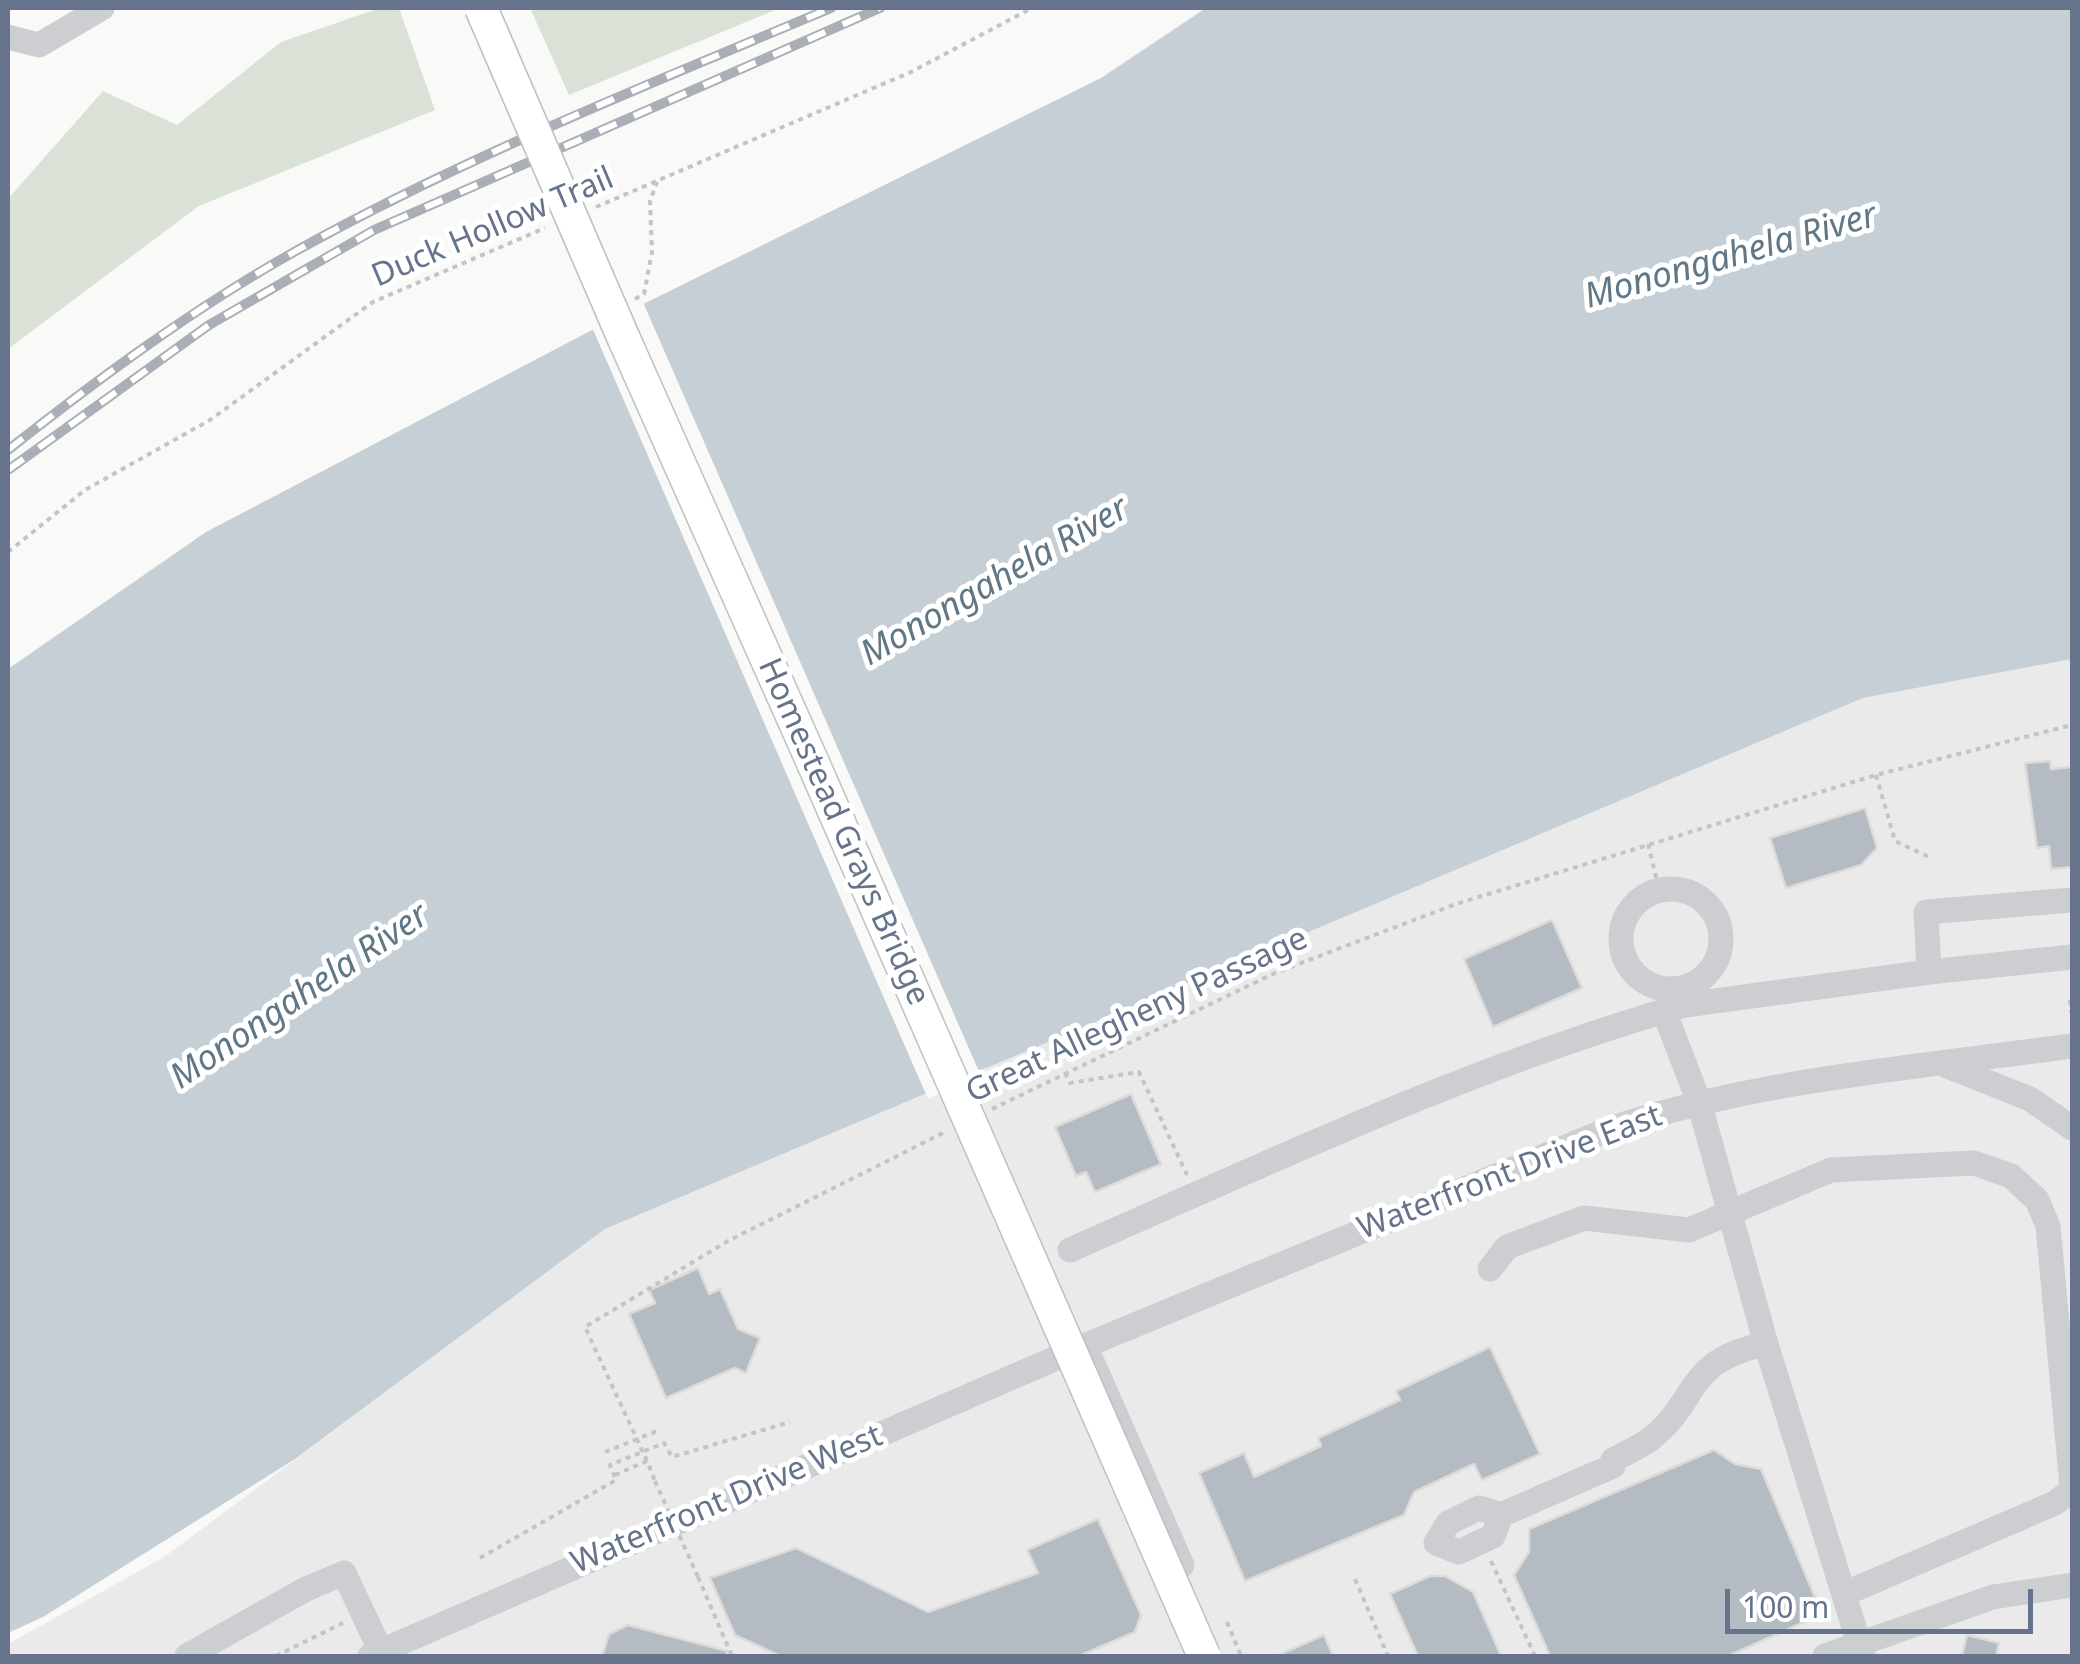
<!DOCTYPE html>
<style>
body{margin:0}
#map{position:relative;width:2080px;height:1664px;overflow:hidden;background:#f9faf7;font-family:"Noto Sans",sans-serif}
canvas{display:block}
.frame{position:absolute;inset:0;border:10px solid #65748b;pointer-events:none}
.scale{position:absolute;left:1725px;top:1589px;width:308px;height:45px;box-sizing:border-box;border:5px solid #65748b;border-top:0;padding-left:12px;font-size:30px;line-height:35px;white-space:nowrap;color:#65748b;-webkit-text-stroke:8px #fff;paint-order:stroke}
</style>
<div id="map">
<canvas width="2080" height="1664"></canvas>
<div class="frame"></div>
<div class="scale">100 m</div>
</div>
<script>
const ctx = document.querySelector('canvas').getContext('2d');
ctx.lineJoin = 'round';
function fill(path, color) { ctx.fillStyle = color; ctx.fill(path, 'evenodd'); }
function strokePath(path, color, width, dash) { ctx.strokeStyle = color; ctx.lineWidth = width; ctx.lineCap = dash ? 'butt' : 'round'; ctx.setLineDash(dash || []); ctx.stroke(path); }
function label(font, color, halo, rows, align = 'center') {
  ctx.font = font + ' "Noto Sans",sans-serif'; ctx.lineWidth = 10; ctx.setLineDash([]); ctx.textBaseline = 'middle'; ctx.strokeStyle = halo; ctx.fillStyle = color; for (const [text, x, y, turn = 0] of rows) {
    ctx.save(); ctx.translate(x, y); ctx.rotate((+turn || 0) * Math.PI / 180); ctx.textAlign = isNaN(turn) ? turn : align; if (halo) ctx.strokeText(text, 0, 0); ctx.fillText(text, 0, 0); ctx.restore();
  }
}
const built = new Path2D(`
 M2072 659V1656H8V1644L164 1557 605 1229 1863 698Z`);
const green = new Path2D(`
 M380 8H399L435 110 199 206 8 349V199L103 91 177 125 281 42Z
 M530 8H780L569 95Z`);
const water = new Path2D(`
 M1206 8H2072V659L1863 698 605 1229 295 1459 43 1617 8 1633V669L206 532 617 317 1101 78Z`);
const pier = new Path2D(`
 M642 300 981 1076 928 1099 591 325Z`);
const building = new Path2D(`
 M2050 761 2051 769 2072 767V867L2051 869 2049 846 2037 848 2025 763Z
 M1865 808 1877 848 1861 865 1786 888 1770 838Z
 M1552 920 1582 988 1493 1027 1464 959Z
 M1131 1094 1161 1164 1095 1192 1086 1172 1076 1176 1055 1127Z
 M698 1268 709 1294 720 1289 738 1329 760 1338 746 1373 735 1368 666 1398 629 1314 655 1303 649 1290Z
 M1490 1347 1540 1454 1482 1480 1474 1464 1414 1492 1404 1515 1245 1581 1199 1473 1244 1453 1254 1477 1321 1446 1318 1438 1400 1400 1396 1391Z
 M1714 1450 1735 1464 1761 1469 1822 1614 1728 1656H1550L1514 1575 1529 1552V1529Z
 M1098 1519 1141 1615 1135 1632 1079 1656H780L735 1635 710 1578 796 1548 928 1612 1038 1573 1027 1550Z
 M1430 1576H1445L1473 1592 1501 1656H1418L1390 1594Z
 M628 1625 727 1651 726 1656H602L609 1634Z
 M1324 1635 1333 1656H1276Z
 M1967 1635 1999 1643 1996 1656H1962Z`);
const path = new Path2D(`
 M596 207 911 72 1032 8
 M635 299 644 294 652 252 650 201 657 182
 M8 552 85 490 210 420 373 302 545 228
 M1876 775 1895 841 1929 857
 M1648 844 1659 889
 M2070 1000 2071 1012
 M1065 1073 1070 1083 1139 1072 1187 1175
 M992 1109 1275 973 1456 904 1876 775 2072 725
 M605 1452 657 1431
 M647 1461 585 1327 728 1241 947 1131
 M615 1475 647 1461 655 1481
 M480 1558 616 1480 610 1465 664 1443 672 1457 790 1422
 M1491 1561 1535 1656
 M698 1577 732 1656
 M1355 1579 1388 1656
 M1227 1622 1241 1656
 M276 1656 343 1623`);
const minor = new Path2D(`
 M8 37 39 45 102 8
 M1621 939a50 50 0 1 1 100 0a50 50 0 1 1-100 0Z
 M1929 972 2072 957
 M1685 1005 1929 972 1926 912 2072 900
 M1664 1011 1699 1102 1766 1344 1863 1656
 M1947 1066 2030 1099 2072 1128
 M1070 1250C1273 1161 1472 1066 1685 1005L1682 990
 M1490 1269 1507 1247 1584 1218 1689 1230 1831 1170 1974 1163 2011 1176 2037 1200 2048 1226 2072 1486
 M1091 1359 1182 1565
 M1501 1515 1493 1536 1459 1552 1436 1543 1448 1523 1479 1508 1501 1515 1613 1466V1460C1624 1454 1637 1448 1648 1441 1702 1400 1682 1361 1766 1344
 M1844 1594 2055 1503 2072 1490
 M187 1656 306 1589 344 1573 383 1656
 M370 1656 1084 1346 1612 1128C1760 1079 1918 1067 2072 1046
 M1825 1656 1993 1597 2072 1585`);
const major = new Path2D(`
 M624 339 813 763`);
const rail = new Path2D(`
 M8 450C99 378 193 309 294 252 466 156 650 84 831 8
 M8 470 209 325 374 230 880 8`);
const pathBridge = new Path2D(`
 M655 1481 698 1577`);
const majorBridge = new Path2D(`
 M481 8 624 339
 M813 763 1204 1656`);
const streetNames = [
 ["Duck Hollow Trail",493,228,-23],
 ["Homestead Grays Bridge",843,832,66],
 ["Great Allegheny Passage",1137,1016,-25],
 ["Waterfront Drive East",1510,1173,-21],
 ["Waterfront Drive West",727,1500,-23]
];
const waterNames = [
 ["Monongahela River",1731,257,-16],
 ["Monongahela River",995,582,-30],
 ["Monongahela River",300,997,-34]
];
fill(built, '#eaeaea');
fill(green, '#dae2d7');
fill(water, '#c7cfd6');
fill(pier, '#f9faf7');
fill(building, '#b5bbc3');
strokePath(building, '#dbdbd9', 2.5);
strokePath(major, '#bcbfc4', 35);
strokePath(path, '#c2c4c7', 4, [5, 5]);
strokePath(minor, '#ccced2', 25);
strokePath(major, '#fff', 32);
strokePath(rail, '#aaafb7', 10);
strokePath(rail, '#fff', 6, [19]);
strokePath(majorBridge, '#bcbfc4', 35, []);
strokePath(pathBridge, '#c2c4c7', 4, [5, 5]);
strokePath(majorBridge, '#fff', 32);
label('32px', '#65748b', '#fff', streetNames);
label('italic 35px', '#617786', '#fff', waterNames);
</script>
